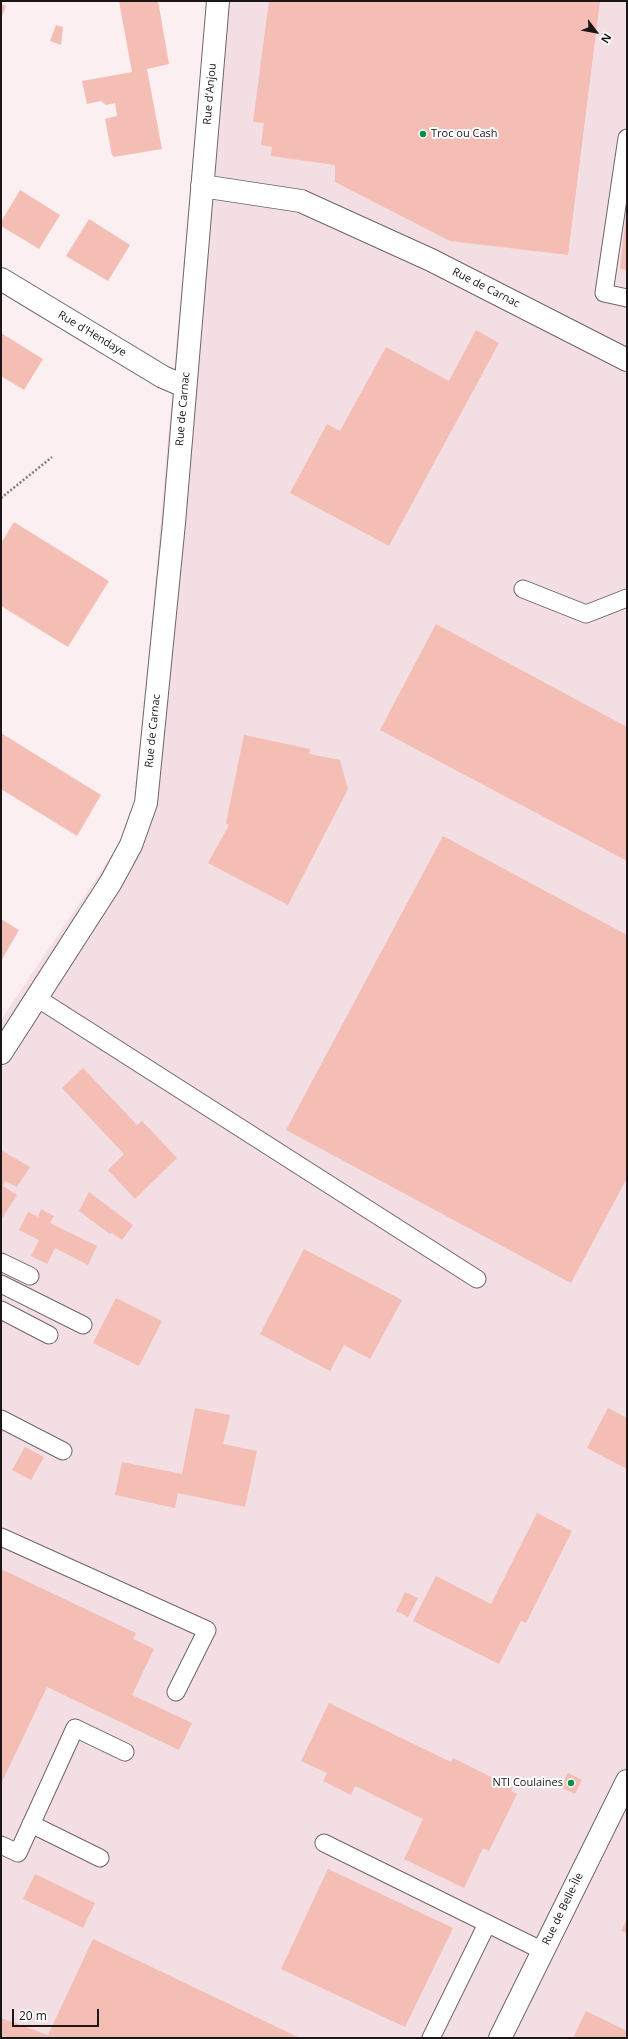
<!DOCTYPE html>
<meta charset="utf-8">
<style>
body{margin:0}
#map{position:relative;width:628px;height:2039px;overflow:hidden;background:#fbeff2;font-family:"Open Sans",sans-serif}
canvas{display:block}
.frame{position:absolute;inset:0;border:2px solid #1b1718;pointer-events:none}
.north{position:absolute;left:576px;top:12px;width:40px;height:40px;-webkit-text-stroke:3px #fff;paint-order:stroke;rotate:122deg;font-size:11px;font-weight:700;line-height:16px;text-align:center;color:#1b1718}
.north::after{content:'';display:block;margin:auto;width:14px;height:18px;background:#1b1718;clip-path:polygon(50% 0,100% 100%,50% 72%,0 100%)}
.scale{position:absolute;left:12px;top:2009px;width:87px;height:18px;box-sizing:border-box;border:2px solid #1b1718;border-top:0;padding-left:5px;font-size:12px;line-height:14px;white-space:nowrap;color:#1b1718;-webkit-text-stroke:3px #fff;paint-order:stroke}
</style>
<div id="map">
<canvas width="628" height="2039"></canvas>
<div class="frame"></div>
<div class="north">N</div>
<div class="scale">20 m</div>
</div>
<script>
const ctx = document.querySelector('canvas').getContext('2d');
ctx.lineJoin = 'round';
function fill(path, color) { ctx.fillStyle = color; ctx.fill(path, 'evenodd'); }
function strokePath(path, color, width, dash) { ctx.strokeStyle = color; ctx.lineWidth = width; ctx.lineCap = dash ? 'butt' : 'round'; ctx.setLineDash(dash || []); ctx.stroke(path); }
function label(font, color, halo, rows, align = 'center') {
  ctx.font = font + ' "Open Sans",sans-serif'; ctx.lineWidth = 4; ctx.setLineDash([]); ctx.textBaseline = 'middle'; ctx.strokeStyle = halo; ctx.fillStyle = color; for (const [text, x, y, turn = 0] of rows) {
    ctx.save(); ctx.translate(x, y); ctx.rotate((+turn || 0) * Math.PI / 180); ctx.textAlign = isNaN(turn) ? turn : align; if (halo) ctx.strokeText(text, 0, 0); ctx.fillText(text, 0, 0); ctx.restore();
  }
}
const built = new Path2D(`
 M207 1H627V2038H1V1020L134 822Z`);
const building = new Path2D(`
 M119 1H158L169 64 147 69 162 149 114 157 112 155 105 119 117 116 115 103 106 105 101 101 87 104 82 81 132 72Z
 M269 1H600L568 255 450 241 335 182V165L271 156 272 147 261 145 264 123 253 122Z
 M1 4 6 6 1 19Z
 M56 25 63 27 61 45 50 41Z
 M20 190 60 215 39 249 1 226V222Z
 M626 215H627V270L620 269Z
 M89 219 130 245 108 281 66 256Z
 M476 330 499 343 389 546 290 493 327 424 340 431 386 347 449 381Z
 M1 333 43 359 24 390 1 376Z
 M14 522 109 581 68 647 1 606V543Z
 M436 624 627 727V861L380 730Z
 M1 733 101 795 77 836 1 789Z
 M244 735 310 749 309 754 340 760 348 789 288 905 208 863 229 825 226 823Z
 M443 836 627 935V1178L571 1283 286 1130Z
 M1 919 19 930 1 961Z
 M83 1068 137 1125 142 1121 177 1158 135 1199 108 1170 124 1154 62 1088Z
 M1 1150 30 1167 17 1187 5 1181 3 1186 17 1195 1 1220Z
 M89 1192 133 1225 122 1240 112 1233 110 1234 79 1211Z
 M41 1209 54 1216 50 1223 97 1246 88 1265 55 1248 47 1264 31 1256 39 1240 19 1230 28 1212 38 1217Z
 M304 1249 402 1300 370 1359 344 1345 330 1371 260 1334Z
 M116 1298 162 1321 139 1366 93 1343Z
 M195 1408 230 1415 223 1444 257 1451 245 1507 178 1493 175 1508 115 1495 122 1462 182 1474Z
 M608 1408 627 1418V1469L587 1448Z
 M25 1447 44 1457 31 1480 12 1470Z
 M537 1513 572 1531 526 1623 521 1621 499 1664 413 1621 436 1576 491 1604Z
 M1 1569 136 1633 133 1639 154 1649 132 1695 192 1723 179 1750 47 1687 1 1784Z
 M405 1592 418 1598 408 1617 396 1611Z
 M329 1703 451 1762 453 1758 513 1788 511 1791 517 1794 489 1851 483 1848 464 1888 404 1859 423 1819 355 1786 351 1795 323 1781 327 1773 301 1761Z
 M568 1773 582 1780 575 1794 560 1787Z
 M328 1869 453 1928 405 2027 281 1969Z
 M35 1874 95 1903 83 1928 23 1899Z
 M627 1919V1933L621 1931Z
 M93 1939 300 2038H1V2018L48 2035Z
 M586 2011 627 2031V2038H573Z`);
const path = new Path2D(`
 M1 498 52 457`);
const lane = new Path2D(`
 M627 138 604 293 627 298
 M523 589 586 614 627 598
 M37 998 477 1279
 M1 1262 30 1276
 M1 1284 83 1325
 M1 1310 49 1335
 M1 1419 63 1451
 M1 1537 207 1630 176 1692
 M31 1824 100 1858
 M324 1843 543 1951
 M1 1845 18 1853 75 1728 125 1752
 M431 2038 487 1924`);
const street = new Path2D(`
 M202 186 301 201 431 260 627 360
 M1 279 163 377 184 386
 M1 1053 111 882 131 845 146 803 174 523 218 1
 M500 2038 627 1781`);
const markers = [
 [423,134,4,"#009050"],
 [571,1783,4,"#009050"]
];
const streetNames = [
 ["Rue d'Anjou",210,94,-85],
 ["Rue de Carnac",486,288,27],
 ["Rue d'Hendaye",92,334,31],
 ["Rue de Carnac",183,409,-85],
 ["Rue de Carnac",153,731,-84],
 ["Rue de Belle-Île",563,1909,-64]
];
const poiNames = [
 ["Troc ou Cash",431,134],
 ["NTI Coulaines",563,1783,"right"]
];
fill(built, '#f2dee3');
fill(building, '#f4beb4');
strokePath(lane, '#6f6568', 19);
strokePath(street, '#6f6568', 24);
strokePath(path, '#847c7e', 2.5, [2, 2]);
strokePath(lane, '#fff', 17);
strokePath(street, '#fff', 22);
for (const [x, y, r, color] of markers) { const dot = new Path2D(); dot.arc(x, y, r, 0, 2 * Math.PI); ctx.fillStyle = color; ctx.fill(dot); strokePath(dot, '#fff', 1.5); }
label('11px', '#1b1718', '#fff', streetNames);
label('11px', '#1b1718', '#fff', poiNames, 'left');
</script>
